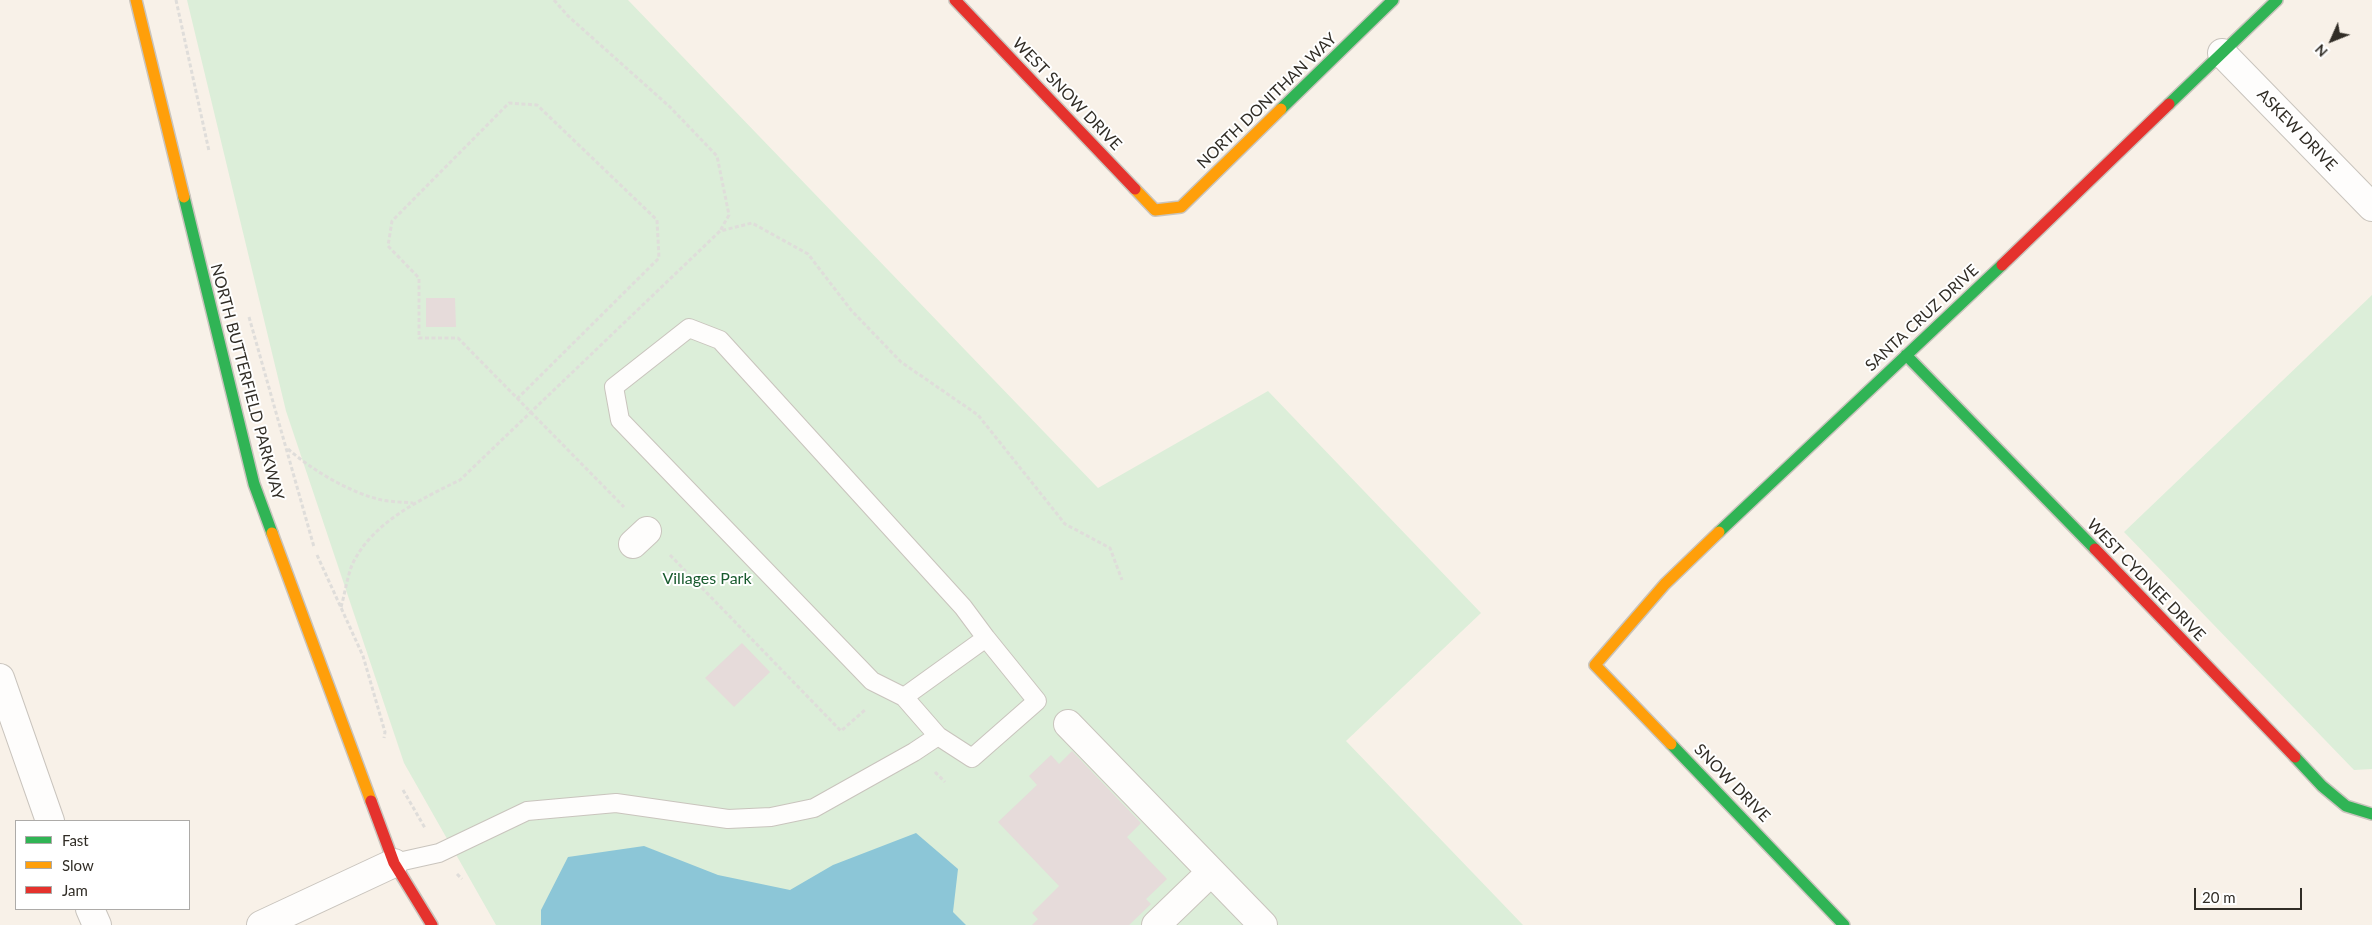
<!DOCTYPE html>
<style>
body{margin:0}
#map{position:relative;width:2372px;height:925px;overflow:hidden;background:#f8f1e8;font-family:Lato,sans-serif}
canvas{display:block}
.legend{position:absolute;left:15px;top:820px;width:175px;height:90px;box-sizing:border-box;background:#fff;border:1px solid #adaba8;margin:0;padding:6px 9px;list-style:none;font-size:15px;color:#312d26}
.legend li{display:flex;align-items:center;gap:10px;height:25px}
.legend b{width:25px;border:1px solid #adaba8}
.north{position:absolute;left:2307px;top:15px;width:50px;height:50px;-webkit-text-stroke:4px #fff;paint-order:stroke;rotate:226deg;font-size:14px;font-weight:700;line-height:20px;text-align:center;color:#312d26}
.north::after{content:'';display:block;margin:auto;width:18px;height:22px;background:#312d26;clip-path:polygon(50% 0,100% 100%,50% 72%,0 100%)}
.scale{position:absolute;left:2194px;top:888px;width:108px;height:22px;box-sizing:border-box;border:2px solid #312d26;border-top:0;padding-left:6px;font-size:15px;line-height:18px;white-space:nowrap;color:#312d26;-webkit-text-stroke:4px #fff;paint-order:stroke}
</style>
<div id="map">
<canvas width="2372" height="925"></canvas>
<ul class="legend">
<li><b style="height:6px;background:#30b455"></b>Fast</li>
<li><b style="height:6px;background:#ff9f0a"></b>Slow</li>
<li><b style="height:6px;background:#e5322d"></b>Jam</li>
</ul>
<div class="north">N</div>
<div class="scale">20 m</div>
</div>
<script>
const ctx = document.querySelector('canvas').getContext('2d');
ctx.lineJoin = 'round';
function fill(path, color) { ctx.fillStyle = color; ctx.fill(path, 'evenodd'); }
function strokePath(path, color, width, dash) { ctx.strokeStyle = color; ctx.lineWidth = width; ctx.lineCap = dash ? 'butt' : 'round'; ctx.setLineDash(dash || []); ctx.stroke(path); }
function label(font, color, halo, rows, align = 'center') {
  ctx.font = font + ' Lato,sans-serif'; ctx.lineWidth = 4; ctx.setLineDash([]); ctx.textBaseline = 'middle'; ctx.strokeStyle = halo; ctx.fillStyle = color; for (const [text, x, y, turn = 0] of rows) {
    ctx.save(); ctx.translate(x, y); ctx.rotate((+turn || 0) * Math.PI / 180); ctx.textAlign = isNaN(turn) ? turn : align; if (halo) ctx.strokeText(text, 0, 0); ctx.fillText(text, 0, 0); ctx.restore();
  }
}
const green = new Path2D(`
 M187 0H628L1098 488 1268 391 1481 613 1346 741 1523 925H496L404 763 286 411Z
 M2372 295V769L2354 770 2124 532Z`);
const water = new Path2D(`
 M916 833 958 869 953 912 966 925H541V910L568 857 644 846 718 875 790 890 833 865Z`);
const building = new Path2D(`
 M426 298H455L456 327H426Z
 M742 643 770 672 734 707 705 678Z
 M1072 751 1141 823 1127 837 1167 879 1146 899 1151 904 1129 925H1032L1038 919 1032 913 1059 886 998 822 1037 785 1029 776 1051 755 1059 764Z`);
const path = new Path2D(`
 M176 0 209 151
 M554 0 568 16 670 107 717 156 729 215 720 231
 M249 317 314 547
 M517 399 659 258 657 220 537 105 509 103 392 221 388 246 419 278V338H458L624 507
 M288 449C312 470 350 493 382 500 392 502 403 502 413 503
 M317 555 363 656 385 732 384 738
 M670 555 841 731 866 709
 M341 607C345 593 347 578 352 565 371 523 421 499 460 480L720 231 752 223 808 254 851 310 901 362 978 415 1065 524 1110 548 1122 580
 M935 772 945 782
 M403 790 425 828
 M457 874 462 879`);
const lane = new Path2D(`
 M904 697 872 681 620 420 614 387 689 328 720 340 963 607 986 638
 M394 863 439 853 527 811 616 803 728 819 771 817 814 808 914 752 938 736 972 758 1037 701 986 638 904 697 938 736`);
const street = new Path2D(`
 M2222 53 2372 207
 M633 544 647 531
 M0 678 50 821
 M1068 724 1263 925
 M90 909 97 925
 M261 925 394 863
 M1156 925 1211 872`);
const fast = new Path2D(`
 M2169 104 2277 0
 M1281 109 1393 0
 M184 197 254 484 272 533
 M1906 355 2095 549
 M1719 532 2002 265
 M1671 744 1844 925
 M2295 757 2322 786 2346 806 2372 814`);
const slow = new Path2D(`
 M136 0 184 197
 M1135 189 1155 210 1181 207 1281 109
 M272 533 371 801
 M1671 744 1595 665 1665 584 1719 532`);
const jam = new Path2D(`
 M955 0 1135 189
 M2002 265 2169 104
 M2095 549 2295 757
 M371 801 394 863 432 925`);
const streetNames = [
 ["WEST SNOW DRIVE",1067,94,46],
 ["NORTH DONITHAN WAY",1267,101,-44],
 ["ASKEW DRIVE",2297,130,46],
 ["SANTA CRUZ DRIVE",1922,318,-43],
 ["NORTH BUTTERFIELD PARKWAY",247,382,75],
 ["WEST CYDNEE DRIVE",2146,580,46],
 ["SNOW DRIVE",1732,783,46]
];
const parkNames = [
 ["Villages Park",707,579]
];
fill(green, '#dceed9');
fill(water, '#8cc6d7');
fill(building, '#e6dbda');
strokePath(lane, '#c9c4bd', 20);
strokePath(street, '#c9c4bd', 30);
strokePath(fast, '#c9c4bd', 14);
strokePath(slow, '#c9c4bd', 14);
strokePath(jam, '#c9c4bd', 14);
strokePath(path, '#dfddda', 3, [4, 2.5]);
strokePath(lane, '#fefdfc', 18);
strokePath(street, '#fefdfc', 28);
strokePath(fast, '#30b455', 11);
strokePath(slow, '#ff9f0a', 11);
strokePath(jam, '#e5322d', 11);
label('16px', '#312d26', '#fff', streetNames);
label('16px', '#175a2d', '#fff', parkNames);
</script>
